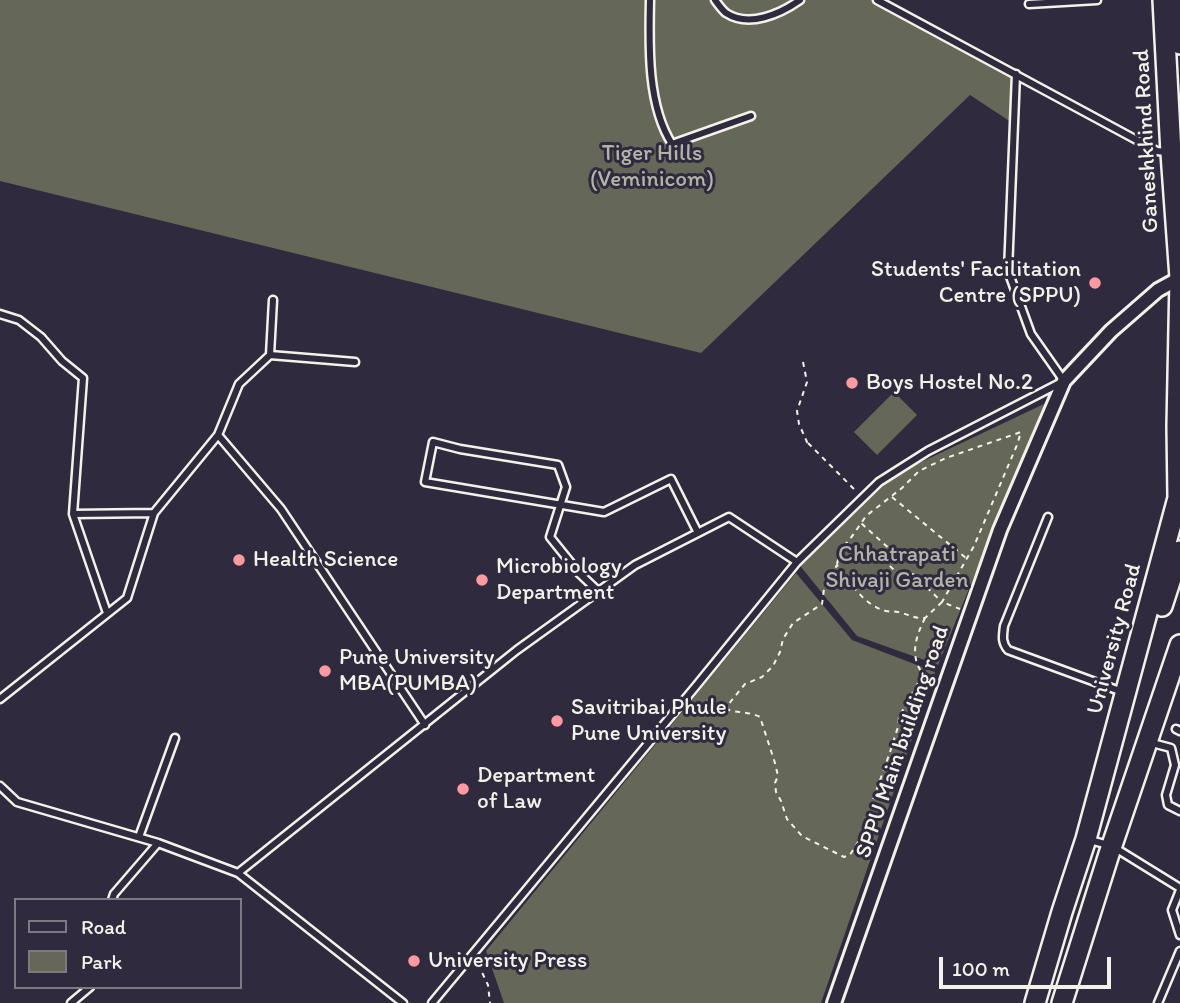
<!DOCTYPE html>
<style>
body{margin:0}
#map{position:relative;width:1180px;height:1003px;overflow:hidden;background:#2f2a3d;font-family:Itim,sans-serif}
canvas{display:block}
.legend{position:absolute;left:14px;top:898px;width:228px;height:91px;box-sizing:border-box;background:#2f2a3d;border:2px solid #7e7a81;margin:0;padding:9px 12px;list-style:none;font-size:21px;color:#f4f1e8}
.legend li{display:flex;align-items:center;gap:14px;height:35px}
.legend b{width:35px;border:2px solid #7e7a81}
.scale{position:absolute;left:939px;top:957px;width:172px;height:32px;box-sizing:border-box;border:4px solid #f4f1e8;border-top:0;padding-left:9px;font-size:21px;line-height:24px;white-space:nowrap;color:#f4f1e8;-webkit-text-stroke:5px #2f2a3d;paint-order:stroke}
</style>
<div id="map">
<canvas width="1180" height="1003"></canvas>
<ul class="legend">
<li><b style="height:9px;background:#2f2a3d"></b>Road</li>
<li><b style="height:19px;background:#656859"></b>Park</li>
</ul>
<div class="scale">100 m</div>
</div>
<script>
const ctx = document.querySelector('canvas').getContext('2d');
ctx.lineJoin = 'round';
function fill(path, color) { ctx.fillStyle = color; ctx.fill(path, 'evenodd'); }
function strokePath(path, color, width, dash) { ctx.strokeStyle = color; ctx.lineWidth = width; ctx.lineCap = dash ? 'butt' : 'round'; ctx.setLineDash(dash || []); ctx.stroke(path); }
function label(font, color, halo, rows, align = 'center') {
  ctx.font = font + ' Itim,sans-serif'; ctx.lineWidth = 6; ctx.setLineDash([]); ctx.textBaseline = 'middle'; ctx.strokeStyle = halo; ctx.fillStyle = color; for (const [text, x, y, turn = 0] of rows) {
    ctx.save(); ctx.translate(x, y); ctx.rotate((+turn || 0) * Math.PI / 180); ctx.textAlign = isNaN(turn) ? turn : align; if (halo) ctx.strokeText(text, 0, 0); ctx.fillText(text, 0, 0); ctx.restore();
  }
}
const green = new Path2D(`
 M0 0H877L1016 74 1014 124 970 95 701 353 0 181Z
 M894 392 917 415 877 455 854 432Z
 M1044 404 938 665 857 636 797 562 879 482Z
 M796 573 852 640 935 672 821 1003H504L486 951Z`);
const path = new Path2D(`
 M803 362 807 382 797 411 799 424 807 442 803 445
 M808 443 856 491
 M892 497 966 558
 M837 564 840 551 853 535 866 516 902 488 919 471 946 458 1021 432 1017 445 974 546 942 602 913 574 904 580 887 563 894 553 861 523
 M925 618C916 636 909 656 923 674L899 717 898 727 889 755 858 842 850 855 844 857 802 836 787 819 781 801 776 792 775 783 778 776 775 763 760 717C751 712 739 713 729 710L727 706 745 684 762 677 773 666 780 652 783 639 793 623 822 604 824 589 837 565C851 583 863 605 886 611 892 612 892 611 898 612 908 614 914 619 925 618L942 602 960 609
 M478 964 488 985 490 1003`);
const service = new Path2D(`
 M650 0C649 45 647 105 672 144L751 116
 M715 0C718 4 722 10 726 13 749 28 780 14 800 0
 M877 0 1157 151 1166 152
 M1029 4 1097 0
 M0 314 19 320 41 337 62 361 83 378 73 514 107 613
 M270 355 355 362
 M218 435 239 384 270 355 273 300
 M73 514 154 513
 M1048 517 1004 626C1003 635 1001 642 1008 650L1117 690 1124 689
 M599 592 579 573 550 537 566 487 558 465 460 449 433 442 425 482 604 512 671 479 698 533
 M0 699 127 598 154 513 218 435 281 509 425 725
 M1176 729 1180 731
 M1152 743 1171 748 1175 765 1166 795 1168 805 1180 811
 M0 786 17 802 158 843 238 873 403 1003
 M139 837 175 738
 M1090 840 1112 846 1180 888
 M238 873 517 650 635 565 729 517 797 562
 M1180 890 1172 910 1180 935
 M112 900 114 894 158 843
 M71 1003 90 987
 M432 1003 696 686 797 562 879 482 928 451 1064 381 1031 334 1008 271 1016 74
 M1158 1003 1180 951`);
const minor = new Path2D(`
 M834 1003 1000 530 1064 381 1111 331 1158 290 1180 278`);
const primary = new Path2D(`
 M1178 0 1180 44
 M1162 606 1180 551
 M1035 1003 1062 912 1086 839 1178 498 1177 426 1180 278 1171 153 1163 0
 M1062 1003 1109 854 1180 645`);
const markers = [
 [1095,283,7,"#ff9aa2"],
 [852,383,7,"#ff9aa2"],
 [239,560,7,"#ff9aa2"],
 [482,580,7,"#ff9aa2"],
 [325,671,7,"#ff9aa2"],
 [557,721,7,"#ff9aa2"],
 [463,789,7,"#ff9aa2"],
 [414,961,7,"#ff9aa2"]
];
const streetNames = [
 ["Ganeshkhind Road",1147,141,-93],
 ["University Road",1115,639,-75],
 ["SPPU Main building road",903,742,-71]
];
const parkNames = [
 ["Tiger Hills",652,154],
 ["(Veminicom)",652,180],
 ["Chhatrapati",897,555],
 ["Shivaji Garden",897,581]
];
const poiNames = [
 ["Students' Facilitation",1081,270,"right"],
 ["Centre (SPPU)",1081,296,"right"],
 ["Boys Hostel No.2",866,383],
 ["Health Science",253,560],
 ["Microbiology",496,567],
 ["Department",496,593],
 ["Pune University",339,658],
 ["MBA(PUMBA)",339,684],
 ["Savitribai Phule",571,708],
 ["Pune University",571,734],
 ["Department",477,776],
 ["of Law",477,802],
 ["University Press",428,961]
];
fill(green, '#656859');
strokePath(service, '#f4f1e8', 11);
strokePath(minor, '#f4f1e8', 18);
strokePath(primary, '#f4f1e8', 24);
strokePath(path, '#f4f1e8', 2, [5, 5]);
strokePath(service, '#2f2a3d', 6);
strokePath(minor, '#2f2a3d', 12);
strokePath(primary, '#2f2a3d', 19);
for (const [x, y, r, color] of markers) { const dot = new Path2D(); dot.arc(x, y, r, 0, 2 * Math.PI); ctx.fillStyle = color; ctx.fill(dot); strokePath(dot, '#2f2a3d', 2.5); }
label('23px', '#f4f1e8', '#2f2a3d', streetNames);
label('23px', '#b4b3a8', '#2f2a3d', parkNames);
label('23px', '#f4f1e8', '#2f2a3d', poiNames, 'left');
</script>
